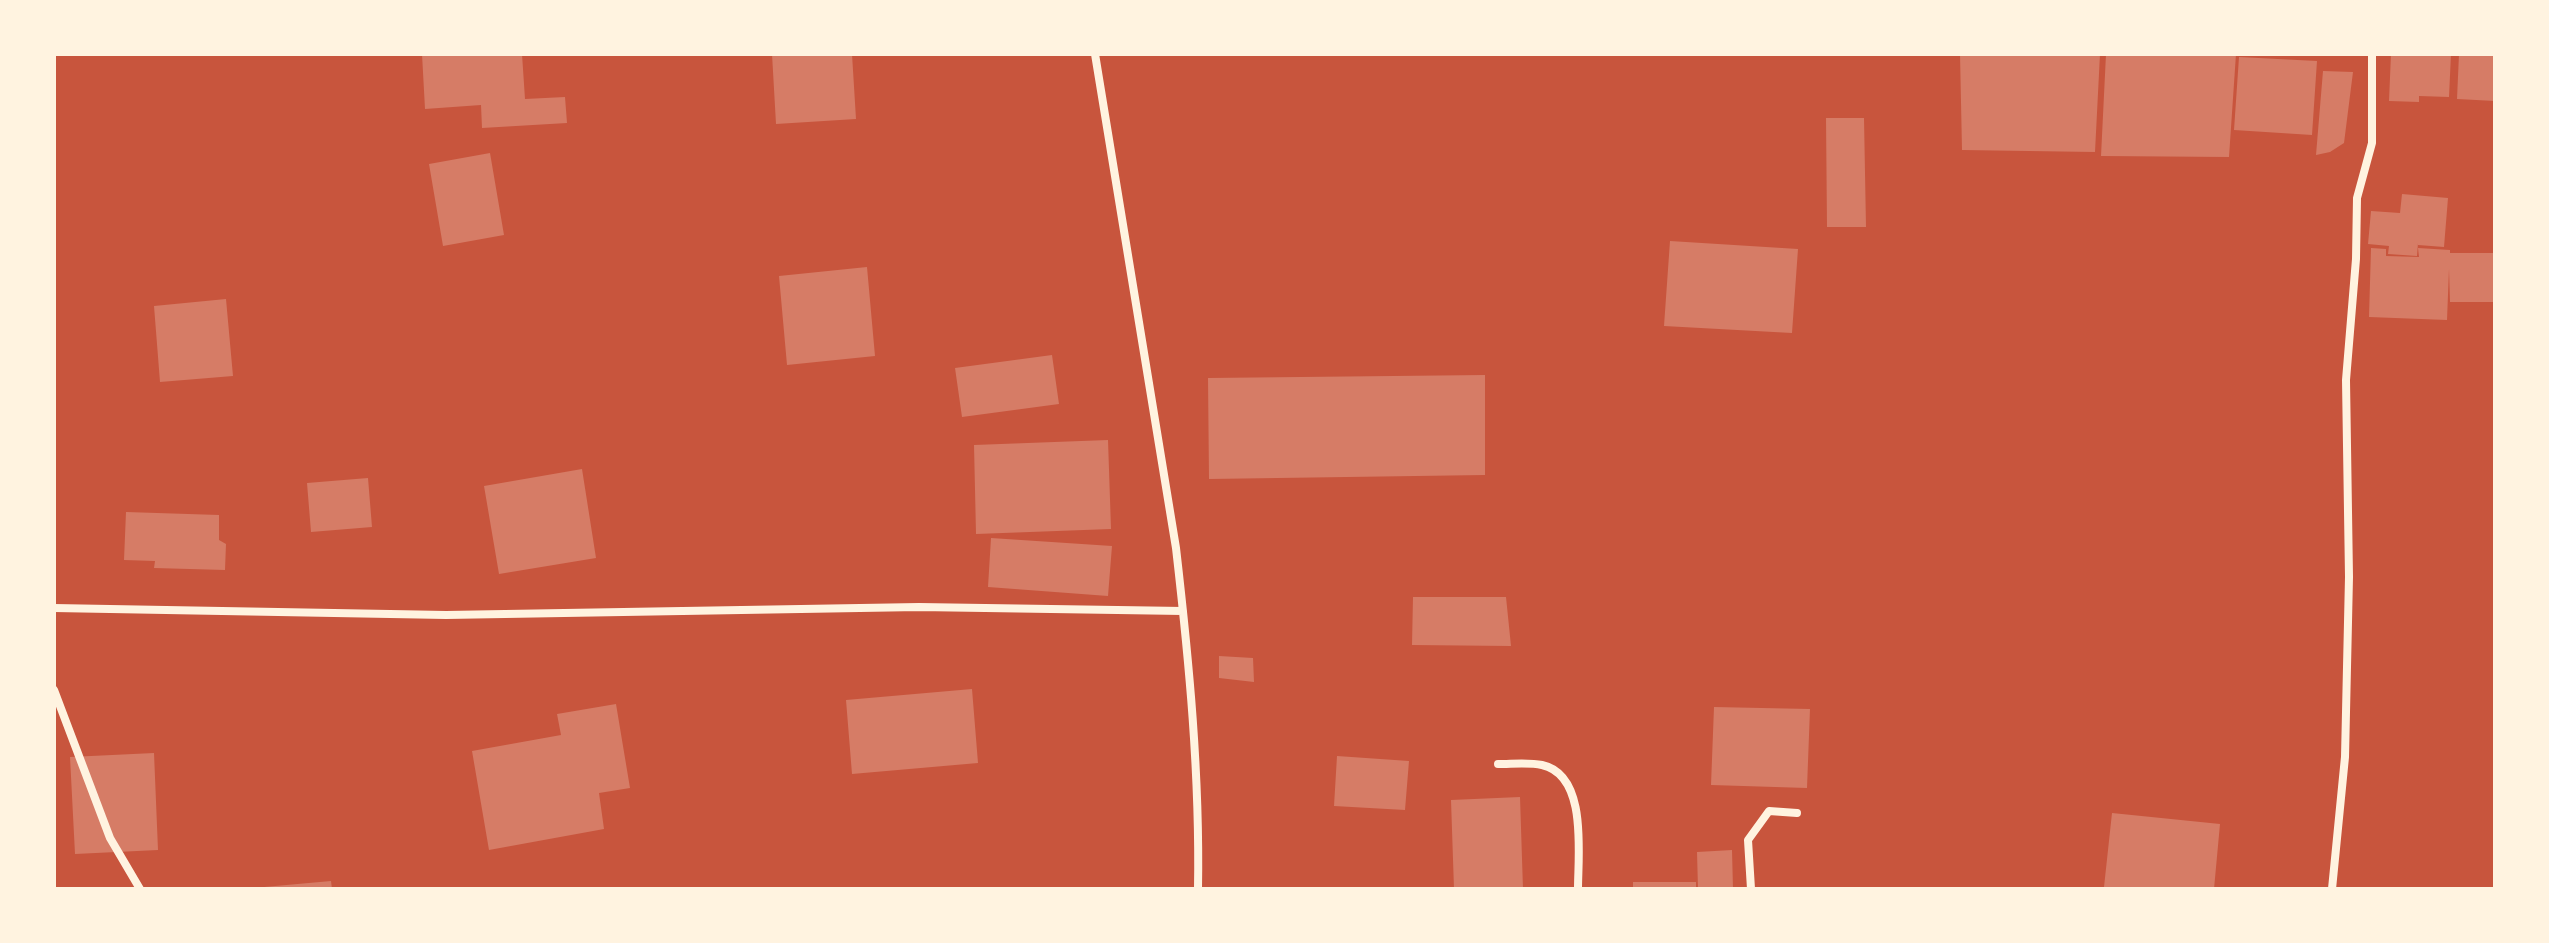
<!DOCTYPE html>
<style>
body{margin:0}
#map{position:relative;width:2549px;height:943px;overflow:hidden;background:#c8553d;font-family:"PT Serif",serif}
canvas{display:block}
.frame{position:absolute;inset:0;border:56px solid #fff3e0;pointer-events:none}
</style>
<div id="map">
<canvas width="2549" height="943"></canvas>
<div class="frame"></div>
</div>
<script>
const ctx = document.querySelector('canvas').getContext('2d');
ctx.lineJoin = 'round';
function fill(path, color) { ctx.fillStyle = color; ctx.fill(path, 'evenodd'); }
function strokePath(path, color, width, dash) { ctx.strokeStyle = color; ctx.lineWidth = width; ctx.lineCap = dash ? 'butt' : 'round'; ctx.setLineDash(dash || []); ctx.stroke(path); }
const building = new Path2D(`
 M422 54H522L525 99 565 97 567 123 482 128 481 105 425 109Z
 M772 54H852L856 119 776 124Z
 M1960 54H2100L2095 152 1962 150Z
 M2106 54H2236L2229 157 2101 156Z
 M2391 54H2451L2449 97 2419 96V102L2389 101Z
 M2459 54H2495V101L2457 99Z
 M2239 57 2317 61 2312 135 2234 130Z
 M2323 71 2353 72 2344 143 2330 152 2316 155Z
 M1826 118H1864L1866 227H1827Z
 M490 153 504 235 443 246 429 164Z
 M2402 194 2448 198 2444 247 2418 245V243L2417 256 2388 254 2389 246 2368 244 2371 211 2400 213Z
 M1670 241 1798 249 1792 333 1664 326Z
 M2371 248 2386 249V256L2419 257 2418 248 2450 250V253H2495V302H2450L2449 269 2447 320 2369 317Z
 M867 267 875 356 787 365 779 276Z
 M226 299 233 376 160 382 154 306Z
 M1052 355 1059 404 962 417 955 368Z
 M1485 375V475L1209 479 1208 378Z
 M1108 440 1111 529 976 534 974 445Z
 M582 469 596 558 499 574 484 486Z
 M368 478 372 527 311 532 307 483Z
 M126 512 219 515V540L226 544 225 570 154 568 155 561 124 560Z
 M991 538 1112 546 1108 596 988 587Z
 M1413 597H1506L1511 646 1412 645Z
 M1219 656 1253 658 1254 682 1219 678Z
 M972 689 978 763 852 774 846 700Z
 M616 704 630 788 599 793 604 829 489 850 472 751 561 735 557 714Z
 M1714 707 1810 709 1807 788 1711 785Z
 M154 753 158 850 75 854 70 757Z
 M1337 756 1409 761 1405 810 1334 806Z
 M1520 797 1523 889H1454L1451 800Z
 M2112 813 2220 824 2214 889 2104 887Z
 M1732 850 1733 889H1698L1697 852Z
 M331 881 332 889H264V887Z
 M1633 882H1696V889H1633Z`);
const minor = new Path2D(`
 M1095 54 1176 548C1189 661 1200 775 1198 889
 M54 608 446 615 919 607 1183 611
 M54 690 110 838 140 889
 M1498 764C1512 764 1529 762 1542 765 1588 775 1578 854 1578 889
 M1751 889 1748 840 1769 811 1797 813
 M2332 889 2345 757 2349 577 2346 380 2356 259 2357 198 2372 143V54`);
fill(building, '#d67c66');
strokePath(minor, '#fff3e0', 8);
</script>
